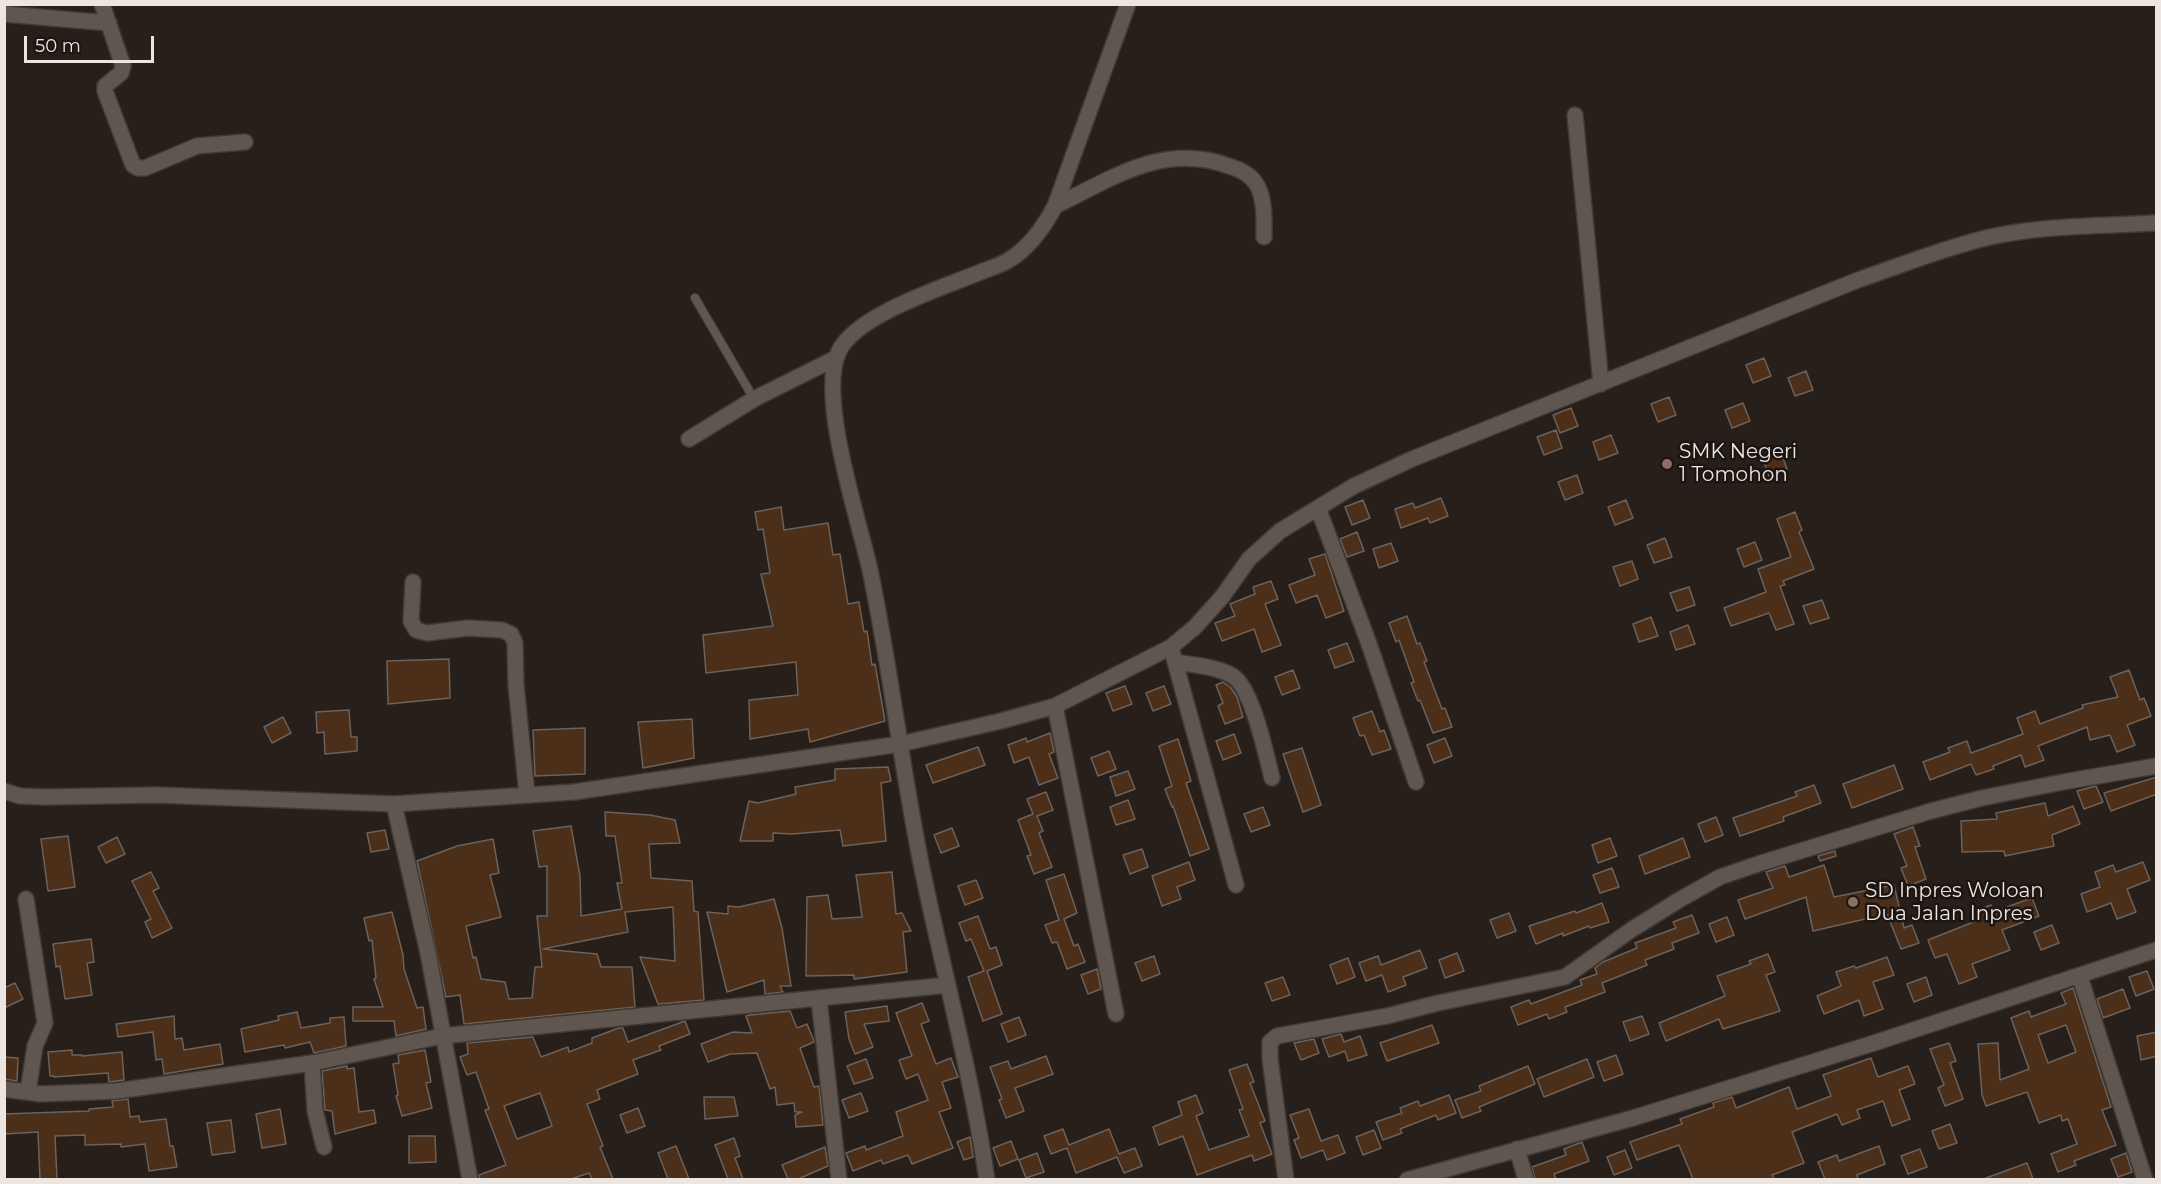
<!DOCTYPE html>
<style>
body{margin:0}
#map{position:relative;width:2161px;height:1184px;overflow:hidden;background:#271f19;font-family:Montserrat,sans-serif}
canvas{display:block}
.frame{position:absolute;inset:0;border:6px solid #ece6e2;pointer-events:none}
.scale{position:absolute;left:24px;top:36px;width:130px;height:27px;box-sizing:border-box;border:3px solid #ece6e2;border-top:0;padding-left:8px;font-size:18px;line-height:21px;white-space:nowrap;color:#ece6e2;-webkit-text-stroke:4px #1d1510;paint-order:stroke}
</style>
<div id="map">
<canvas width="2161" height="1184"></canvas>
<div class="frame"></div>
<div class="scale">50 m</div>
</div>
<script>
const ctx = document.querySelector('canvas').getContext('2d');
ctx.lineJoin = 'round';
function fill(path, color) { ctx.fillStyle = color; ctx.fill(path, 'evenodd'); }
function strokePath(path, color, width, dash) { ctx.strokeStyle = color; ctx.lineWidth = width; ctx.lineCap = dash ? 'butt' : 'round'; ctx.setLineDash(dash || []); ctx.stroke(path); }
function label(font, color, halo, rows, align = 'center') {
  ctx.font = font + ' Montserrat,sans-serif'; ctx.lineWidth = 5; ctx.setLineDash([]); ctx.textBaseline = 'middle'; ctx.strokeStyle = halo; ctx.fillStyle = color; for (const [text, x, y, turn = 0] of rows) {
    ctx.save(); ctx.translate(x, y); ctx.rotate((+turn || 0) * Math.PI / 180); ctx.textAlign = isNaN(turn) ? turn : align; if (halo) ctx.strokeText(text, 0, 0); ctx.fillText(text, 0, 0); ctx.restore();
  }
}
const building = new Path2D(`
 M1764 358 1771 376 1753 383 1746 365Z
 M1806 371 1813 390 1795 396 1788 378Z
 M1669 397 1676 415 1658 422 1651 404Z
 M1743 403 1750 421 1732 428 1725 410Z
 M1571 408 1578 426 1560 433 1553 415Z
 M1556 430 1562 448 1544 455 1537 437Z
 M1611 435 1618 453 1599 460 1593 442Z
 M1780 450 1787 469 1769 476 1762 457Z
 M1577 475 1583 493 1565 500 1558 482Z
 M1441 498 1448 516 1430 523 1428 518 1401 528 1395 509 1413 503 1415 508Z
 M1363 500 1370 518 1352 525 1345 507Z
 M1626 500 1633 518 1615 525 1608 507Z
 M781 507 784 530 828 523 833 555 840 554 848 604 859 602 864 632 867 631 872 665 875 664 885 721 810 742 808 729 750 739 749 700 798 695 796 662 706 673 703 635 773 626 761 574 770 573 763 529 758 530 755 512Z
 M1795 512 1802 530 1799 532 1814 569 1783 581 1785 585 1780 586 1794 624 1776 630 1769 613 1731 626 1724 608 1766 592 1758 569 1791 557 1777 519Z
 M1357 532 1364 551 1347 557 1340 539Z
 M1665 538 1672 557 1654 563 1647 545Z
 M1755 542 1762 560 1744 567 1737 549Z
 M1391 543 1398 561 1379 568 1373 549Z
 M1325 554 1344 611 1326 618 1317 595 1296 603 1289 585 1315 575 1309 559Z
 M1632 561 1638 579 1620 586 1613 567Z
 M1271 581 1278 599 1265 604 1281 645 1262 652 1254 629 1222 641 1215 623 1235 616 1230 604 1255 594 1253 587Z
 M1689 587 1695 605 1677 611 1670 593Z
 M1822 600 1829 618 1810 624 1803 606Z
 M1407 616 1417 644 1420 643 1427 661 1424 662 1442 709 1445 708 1452 727 1433 733 1420 700 1418 701 1411 683 1414 682 1399 640 1396 642 1389 623Z
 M1651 617 1658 636 1639 642 1633 624Z
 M1688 625 1695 644 1676 650 1670 632Z
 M1347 643 1354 661 1335 668 1328 650Z
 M449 659 450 698 388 704 387 661Z
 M1293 670 1300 688 1282 695 1275 677Z
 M2129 670 2140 700 2144 698 2151 716 2127 725 2135 745 2117 752 2110 735 2090 740 2087 727 2038 746 2044 760 2025 767 2021 755 1993 766 1994 769 1976 775 1971 764 1930 780 1923 762 1950 752 1948 748 1967 741 1971 753 2023 734 2017 718 2035 711 2040 724 2083 708 2082 705 2118 697 2110 677Z
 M1223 682 1231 688 1237 697 1243 717 1225 724 1218 706 1223 703 1216 685Z
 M1125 686 1132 704 1113 711 1106 693Z
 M1164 686 1171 704 1153 711 1146 693Z
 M349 710 351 737H357V751L325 754 324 732 317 733 316 712Z
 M1372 711 1380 732 1384 730 1391 749 1372 755 1364 735 1360 736 1353 718Z
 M283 717 291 733 272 743 264 727Z
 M692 719 694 758 643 768 638 722Z
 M585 728V774L535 776 533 730Z
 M1050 733 1054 752 1049 754 1058 778 1039 785 1029 757 1014 763 1008 745 1026 738 1027 742Z
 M1234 734 1241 753 1223 760 1216 741Z
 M1445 738 1452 756 1434 763 1427 745Z
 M1178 739 1191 781 1186 783 1209 849 1190 856 1173 806 1172 807 1165 789 1172 786 1159 746Z
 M978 747 985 765 933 783 926 765Z
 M1302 748 1321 805 1303 812 1283 754Z
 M1109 751 1116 769 1098 776 1091 758Z
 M1894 765 1903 789 1852 808 1843 784Z
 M888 767 891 781 881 783 886 841 843 846 840 830 792 834 773 833V841H740L749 801 758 803 796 794 795 787 835 780V769Z
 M1128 771 1135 789 1116 796 1110 777Z
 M2157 777V794L2111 811 2104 793Z
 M1814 785 1821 803 1783 817 1784 821 1740 836 1733 818 1797 796 1795 792Z
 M2096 786 2103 802 2084 809 2077 791Z
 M1046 792 1053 810 1037 816 1043 831 1039 833 1052 867 1034 874 1027 856 1031 855 1018 820 1033 814 1027 799Z
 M1128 800 1135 819 1116 825 1110 807Z
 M2045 803 2048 816 2073 806 2080 824 2052 835 2054 846 2005 856 2004 851 1962 852 1961 821 1997 819 1996 813Z
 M1263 807 1270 825 1251 832 1244 814Z
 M605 812 650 815 675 820 680 843 649 844 651 878 692 881 694 911 698 912 704 1000 658 1004 640 957 675 961 673 907 625 912 628 932 543 949 597 954 601 967H632L635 1007 464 1024 460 995 446 997 417 861 457 846 493 839 499 873 490 875 501 917 466 926 473 958 476 957 481 979 505 982 509 999 532 998 535 967H542L537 916H547V866L539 867 533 831 571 826 580 876 581 916 622 909 617 883H622L615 836H606Z
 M1716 817 1723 835 1705 842 1698 824Z
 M1913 827 1920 846 1915 847 1926 879 1908 886 1901 868 1907 866 1894 834Z
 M952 828 959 846 941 853 934 835Z
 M385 830 389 849 371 852 367 833Z
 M68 836 75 887 48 891 41 839Z
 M117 837 125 854 106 863 98 847Z
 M1610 838 1617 856 1598 863 1592 845Z
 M1683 838 1690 857 1645 874 1639 856Z
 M1142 849 1148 867 1130 874 1123 855Z
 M1835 851 1836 856 1820 861 1818 856Z
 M1189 862 1195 880 1177 887 1181 899 1162 906 1152 876Z
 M2143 862 2150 880 2127 889 2136 912 2117 919 2111 903 2087 912 2081 894 2100 887 2095 872 2113 865 2116 872Z
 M1824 865 1834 897 1894 885 1904 928 1912 925 1919 943 1901 949 1887 914 1813 931 1806 897 1745 919 1738 900 1773 888 1766 872 1785 866 1789 877Z
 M1612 868 1619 887 1600 893 1593 875Z
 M151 872 159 888 153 891 172 928 152 938 145 922 151 919 132 881Z
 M892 872 896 914 902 913 911 931 903 932 907 972 854 979V975L806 976 807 897 828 895 832 919 862 917 856 875Z
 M1064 874 1077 913 1064 919 1074 946 1078 944 1085 962 1067 969 1057 942 1052 943 1045 925 1059 920 1046 880Z
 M976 880 983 898 965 905 958 886Z
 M2032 898 2039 916 2002 930 2010 950 1972 964 1977 977 1959 984 1947 954 1935 958 1928 940 1976 921 1972 912 1991 905 1993 912Z
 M774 899 782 928 791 986H780L783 992 765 994 764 980 727 992 707 912 728 914V906L739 907Z
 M1602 903 1609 922 1590 928 1589 926 1563 936V933L1536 944 1529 926 1575 911 1576 913Z
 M392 912 403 955 404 969 417 1008 423 1007 426 1029 396 1036 394 1021H353V1007H383L374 979 376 978 372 940 369 941 364 918Z
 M1509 913 1516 931 1497 938 1490 920Z
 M1692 915 1699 933 1672 943 1674 949 1645 960 1647 965 1602 983 1605 992 1565 1007 1567 1012 1549 1019 1547 1014 1518 1025 1511 1007 1529 1000 1531 1004 1582 985 1580 980 1597 974 1595 968 1603 962 1637 948 1635 943 1676 928 1673 922Z
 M978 916 990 949 996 947 1002 965 987 971 1002 1014 983 1021 968 977 984 971 971 939 966 941 959 923Z
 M1727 917 1734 935 1716 942 1709 924Z
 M2052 925 2059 943 2041 950 2034 932Z
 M91 939 94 962 87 963 92 995 65 999 60 966 56 967 53 944Z
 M1420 950 1427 968 1403 977 1406 985 1388 992 1382 975 1366 981 1359 963 1378 956 1381 965Z
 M1457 953 1464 971 1445 978 1439 960Z
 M1768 954 1775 972 1766 975 1780 1011 1723 1029 1719 1019 1666 1041 1659 1023 1725 996 1717 976 1751 964 1749 961Z
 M1154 956 1160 974 1142 981 1135 963Z
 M1887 957 1894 975 1873 982 1883 1009 1864 1016 1859 1000 1824 1014 1817 996 1841 986 1836 972 1854 966 1856 968Z
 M1348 958 1355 977 1337 984 1330 965Z
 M1097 969 1101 989 1088 994 1081 975Z
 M2147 971 2154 989 2136 996 2129 977Z
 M1283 977 1290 995 1272 1001 1265 983Z
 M1926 977 1932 995 1914 1002 1907 984Z
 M15 983 23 999 4 1008V988Z
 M2073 988 2111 1107 2102 1110 2116 1145 2074 1161 2076 1165 2058 1172 2051 1154 2077 1144 2068 1119 2062 1121 2061 1115 2039 1123 2027 1092 1986 1106 1982 1095 1978 1044 1998 1043 2000 1080 2029 1069 2011 1018 2029 1011 2031 1017 2066 1004 2061 993ZM2066 1025 2076 1052 2048 1063 2038 1035Z
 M2123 989 2130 1008 2103 1018 2097 999Z
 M922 1003 929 1021 921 1024 936 1064 951 1058 958 1077 942 1082 951 1108 939 1112 953 1148 912 1164 908 1155 883 1164 881 1160 853 1171 846 1153 865 1146 866 1150 903 1136 896 1112 928 1100 918 1074 906 1079 899 1060 912 1056 896 1013Z
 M887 1006 889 1021 864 1024 873 1047 855 1054 849 1039 845 1012Z
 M790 1011 797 1028 807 1024 814 1041V1042L800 1048 814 1087 819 1086 823 1125 796 1127 795 1115 802 1112H795L794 1103 777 1105 775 1087 770 1089 757 1053 730 1054 708 1062 701 1044 733 1032 752 1033 746 1016 750 1015Z
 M297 1012 301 1028 330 1023V1018L344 1017 346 1046 314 1053 310 1042 285 1048 284 1045 245 1052 241 1029 279 1020 278 1016Z
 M174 1016 175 1039 182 1038 184 1050 220 1044 223 1064 164 1074 162 1059 156 1060 153 1032 118 1037 116 1024Z
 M1642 1016 1649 1034 1630 1041 1623 1022Z
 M1019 1017 1026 1035 1008 1042 1001 1024Z
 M685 1021 690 1034 659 1046 661 1050 633 1060 638 1074 597 1090 600 1099 587 1104 603 1146 600 1147 613 1179H592L589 1173 571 1179H480L479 1175 506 1165 485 1110 489 1109 476 1072 467 1075 460 1057 468 1054 467 1043 533 1037 541 1057 568 1047 569 1052 592 1043V1038L619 1028H623L628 1042ZM540 1093 552 1126 517 1139 504 1106Z
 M1432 1025 1439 1043 1387 1061 1380 1043Z
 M2157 1032V1056L2141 1060 2137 1036Z
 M1341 1034 1344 1042 1360 1036 1367 1055 1348 1061 1345 1051 1329 1057 1322 1039Z
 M1314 1039 1319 1053 1301 1060 1294 1043Z
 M1949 1043 1956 1061 1950 1063 1963 1099 1945 1106 1938 1088 1944 1085 1930 1049Z
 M72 1050V1055H82V1056L122 1052 124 1080 109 1082 108 1073 54 1077V1076H50L48 1052Z
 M425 1050 431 1082 426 1083 432 1108 402 1116 396 1096 398 1095 393 1064 399 1063 398 1055Z
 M1616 1055 1623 1074 1604 1081 1597 1062Z
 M1046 1056 1053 1074 1015 1088 1024 1111 1006 1118 999 1100 1002 1099 990 1067 1008 1061 1011 1069Z
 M4 1057 18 1058 17 1081 4 1079Z
 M1871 1058 1878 1077 1908 1066 1915 1084 1899 1090 1910 1119 1892 1126 1883 1101 1857 1110 1860 1118 1842 1125 1837 1114 1792 1132 1804 1163 1772 1175 1774 1179H1693L1679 1145 1637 1160 1630 1142 1682 1124 1680 1119 1714 1107 1713 1103 1732 1097 1736 1108 1789 1087 1797 1109 1831 1096 1823 1075Z
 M866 1059 873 1078 854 1084 847 1066Z
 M1587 1059 1594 1077 1544 1097 1537 1079Z
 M1247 1064 1254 1082 1250 1083 1265 1121 1260 1123 1272 1154 1254 1161 1252 1155 1197 1175 1183 1136 1159 1145 1153 1127 1182 1115 1178 1102 1196 1095 1203 1113 1196 1116 1209 1150 1249 1136 1239 1110 1243 1109 1229 1070Z
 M347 1066V1069L354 1068 359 1112 374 1110 376 1123 335 1134 332 1111 325 1110 322 1071Z
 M1528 1066 1535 1084 1479 1107 1481 1111 1462 1118 1455 1100 1481 1091 1479 1086Z
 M861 1093 868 1111 849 1118 842 1100Z
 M1449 1095 1456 1113 1438 1120 1436 1115 1400 1129 1402 1133 1383 1140 1376 1122 1402 1113 1400 1108 1418 1101 1420 1106Z
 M704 1097H734L738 1116 705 1119Z
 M128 1099 130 1117 139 1116 140 1122 166 1119 170 1146H173L177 1167 149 1171 145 1144 121 1147V1144L85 1145V1135L55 1136 57 1179H40L38 1132 4 1134V1114L89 1111V1109L113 1107 112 1101Z
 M638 1108 645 1126 627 1133 620 1115Z
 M280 1109 286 1144 262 1148 256 1114Z
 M1309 1109 1321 1141 1338 1135 1345 1153 1327 1160 1323 1150 1301 1158 1294 1140 1299 1138 1290 1115Z
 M231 1120 235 1152 212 1155 207 1123Z
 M1950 1124 1957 1143 1939 1149 1932 1131Z
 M1063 1129 1069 1145 1109 1129 1119 1154 1135 1148 1142 1166 1124 1173 1117 1157 1076 1173 1067 1148 1051 1154 1044 1136Z
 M1374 1130 1381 1148 1363 1155 1356 1137Z
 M409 1136H435L436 1162 409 1163Z
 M970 1137 973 1157 964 1160 957 1142Z
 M734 1138 740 1156 735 1158 743 1179H728L715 1145Z
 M1011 1141 1018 1159 1000 1166 993 1148Z
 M1582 1142 1589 1161 1554 1174 1556 1179H1535L1532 1167 1566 1155 1564 1149Z
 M676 1146 689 1179H668L658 1153Z
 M1879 1146 1885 1164 1857 1175 1858 1179H1825L1818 1162 1837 1155 1839 1161Z
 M825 1147 828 1166 798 1179H788L782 1165Z
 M1920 1149 1927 1167 1908 1174 1901 1156Z
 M1625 1150 1632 1168 1614 1175 1607 1157Z
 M1037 1153 1044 1172 1026 1178 1019 1160Z
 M2126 1153 2132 1172 2118 1177 2111 1159Z
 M2027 1163 2033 1179H1986V1178Z`);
const lane = new Path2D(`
 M695 298 754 399`);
const street = new Path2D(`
 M102 4 123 66 121 73 105 86V91L133 165 138 168H145L197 146 245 142
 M4 14 109 23
 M1575 115 1601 384
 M1055 206C1113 178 1163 142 1229 166 1241 170 1252 175 1258 187 1265 201 1264 221 1264 237
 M689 439 754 399 836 358
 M1318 508 1368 641 1416 782
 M413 582 411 621 416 630 427 633 468 628 502 630 511 634 515 643 516 685 527 795
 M1171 647 1236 885
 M1175 662C1193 665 1214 666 1231 675 1252 685 1266 755 1272 778
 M1055 706 1116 1014
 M4 791 20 796 44 797 157 795 394 804 574 792 900 744 1001 721 1055 706 1171 647 1195 627 1222 597 1249 559 1280 531 1354 486 1412 459 1858 280C1902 265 1946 247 1990 237 2045 225 2101 226 2156 223
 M394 804 428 953 470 1180
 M26 899 45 1023 35 1046 28 1092
 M2080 977 2145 1180
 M819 999 839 1180
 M312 1063 315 1111 324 1147
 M4 1089 41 1094 117 1091 312 1063 442 1036 948 985
 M1517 1149 1526 1180
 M987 1180C972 1076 944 975 923 873 902 773 891 670 870 570 859 520 817 396 839 351 857 314 945 287 983 271 991 268 1001 265 1009 260 1030 247 1044 227 1055 206L1128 4
 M1286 1180 1270 1059V1042L1277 1036 1387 1016 1438 1003 1565 977 1631 930 1679 900 1720 877 1761 863 1931 811 1982 798 2063 782 2156 766
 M1407 1180 1633 1118 1874 1043 2156 950`);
const markers = [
 [1667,464,6,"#8d6e63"],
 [1853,902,6,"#8d6e63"]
];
const poiNames = [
 ["SMK Negeri",1679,452],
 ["1 Tomohon",1679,475],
 ["SD Inpres Woloan",1865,891],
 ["Dua Jalan Inpres",1865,914]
];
fill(building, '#4b2f19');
strokePath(building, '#6c625b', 1.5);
strokePath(lane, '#403a35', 10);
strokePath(street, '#403a35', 18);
strokePath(lane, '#5f564f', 8);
strokePath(street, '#5f564f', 15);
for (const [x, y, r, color] of markers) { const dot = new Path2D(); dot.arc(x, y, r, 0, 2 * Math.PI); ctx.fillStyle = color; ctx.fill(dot); strokePath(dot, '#1d1510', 2); }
label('20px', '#ece6e2', '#1d1510', poiNames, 'left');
</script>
